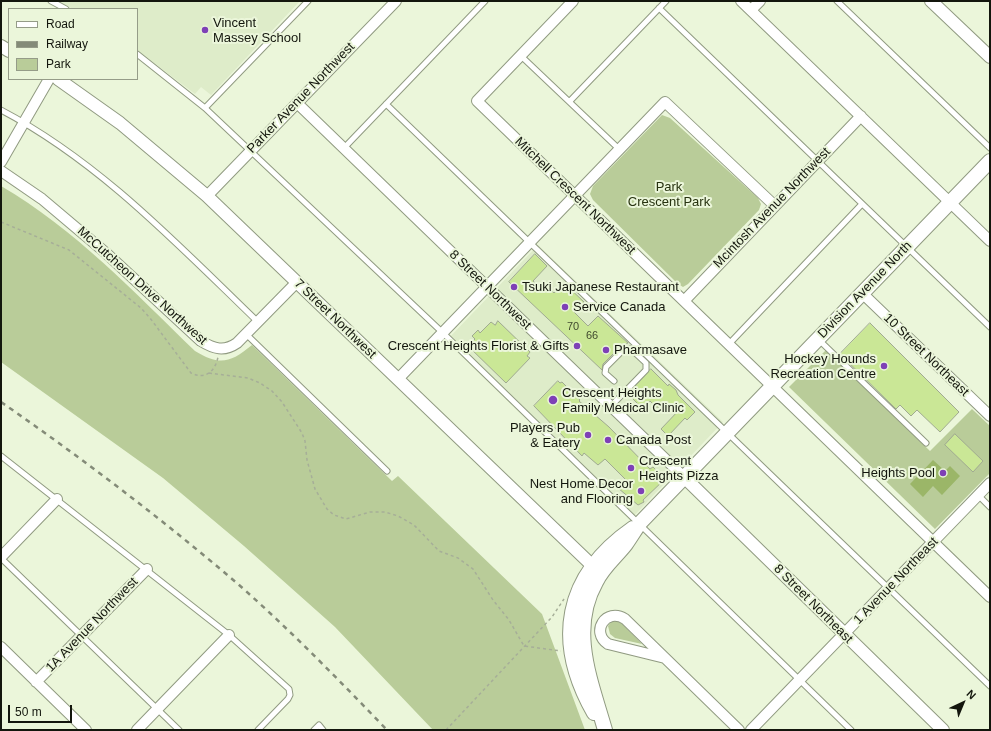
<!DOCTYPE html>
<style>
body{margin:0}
#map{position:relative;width:991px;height:731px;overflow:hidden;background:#ebf6da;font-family:Arial,sans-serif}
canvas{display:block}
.frame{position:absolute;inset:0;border:2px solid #13160d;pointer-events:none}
.legend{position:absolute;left:8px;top:8px;width:130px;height:72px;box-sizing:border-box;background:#ebf6da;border:1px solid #959c88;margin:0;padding:5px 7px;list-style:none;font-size:12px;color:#13160d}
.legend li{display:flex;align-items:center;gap:8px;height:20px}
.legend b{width:20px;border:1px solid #959c88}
.north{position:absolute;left:943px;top:683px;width:40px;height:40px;-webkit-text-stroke:3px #ebf6da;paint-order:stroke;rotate:44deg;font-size:11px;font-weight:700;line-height:16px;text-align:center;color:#13160d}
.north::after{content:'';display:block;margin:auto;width:14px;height:18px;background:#13160d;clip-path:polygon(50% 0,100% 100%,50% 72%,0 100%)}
.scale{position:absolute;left:8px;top:705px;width:64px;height:18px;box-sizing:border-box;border:2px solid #13160d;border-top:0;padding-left:5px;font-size:12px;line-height:14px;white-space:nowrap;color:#13160d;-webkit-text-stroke:3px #ebf6da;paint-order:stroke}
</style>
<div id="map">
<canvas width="991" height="731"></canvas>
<div class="frame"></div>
<ul class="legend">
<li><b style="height:5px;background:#fff"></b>Road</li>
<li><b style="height:5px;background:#848b78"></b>Railway</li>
<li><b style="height:11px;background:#b9cc99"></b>Park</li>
</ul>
<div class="north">N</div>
<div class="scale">50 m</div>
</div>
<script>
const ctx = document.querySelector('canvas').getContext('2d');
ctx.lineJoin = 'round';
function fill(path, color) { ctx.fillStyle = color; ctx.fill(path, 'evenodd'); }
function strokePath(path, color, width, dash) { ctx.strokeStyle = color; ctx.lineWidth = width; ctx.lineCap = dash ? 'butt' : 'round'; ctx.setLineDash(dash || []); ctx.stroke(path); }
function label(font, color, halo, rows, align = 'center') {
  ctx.font = font + ' Arial,sans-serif'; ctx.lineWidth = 4; ctx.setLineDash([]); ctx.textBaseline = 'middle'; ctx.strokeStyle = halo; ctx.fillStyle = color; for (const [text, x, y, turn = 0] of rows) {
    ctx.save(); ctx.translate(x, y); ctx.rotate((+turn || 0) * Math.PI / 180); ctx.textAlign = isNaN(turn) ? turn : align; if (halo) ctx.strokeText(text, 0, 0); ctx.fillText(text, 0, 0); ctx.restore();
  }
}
const built = new Path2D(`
 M58 1H300L211 95 201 87 195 94 137 50V9H73Z
 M538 245 723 422 630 520 446 341Z`);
const green = new Path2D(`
 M662 115 670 118 758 198 761 204 759 210 688 284 683 287 678 284 593 200 590 194 593 186Z
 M1 186C75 229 134 292 195 351 220 366 230 363 252 345L392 481 398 476 542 614 585 730H433L335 627 244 546 163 478 1 362Z
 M826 350 930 451 972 409 990 426V473L935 529 789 387Z
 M616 621 621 623 642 644 615 638 610 634 608 626 611 622Z`);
const water = new Path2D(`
 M933 460 945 471 950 466 960 476 942 495 933 486 923 497 910 484Z`);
const building = new Path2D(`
 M535 254 547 266 533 281 543 290 547 286 554 293 564 283 584 302 574 312 588 326 598 316 628 343 621 346 603 364 602 370 509 282Z
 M498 321 530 352 527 356 530 358 506 383 468 346 475 339 472 336 478 330 480 333 491 322 495 325Z
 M870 323 959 412 940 432 917 410 911 416 900 405 896 409 840 354Z
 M651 369 668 386 669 384 676 390 678 395 695 412 687 420 685 418 668 436 661 429 680 409 656 407 650 401 643 409 628 394Z
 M558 381 560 383 562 382 580 400 579 401 609 427 650 469 653 467 665 479 643 500 644 502 638 505 618 488 626 480 605 459 598 465 584 453 582 456 534 406Z
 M955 434 983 461 973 472 945 445Z`);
const path = new Path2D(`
 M1 222 69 250 141 308 150 318 191 373C205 380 215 372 218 357
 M209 373 248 378 260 383 272 391 282 402 302 433 305 441 307 460 315 489 327 509 334 515 346 519 370 512H385L398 516 414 525 439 551 458 558 473 569 493 600 509 620 524 646 561 651
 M446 730 552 617 564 599`);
const service = new Path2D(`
 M51 1 66 9
 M837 1 990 148
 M659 8 990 327
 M137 54 205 108 443 333 851 730
 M520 55 619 149
 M570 101 666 1
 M386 104 990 686
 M205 108 308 1
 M1 110C100 162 178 245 258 322
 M344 148 485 1
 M246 334 387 471
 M819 340 926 443
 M729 344 862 204
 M611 406 646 370V363L631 349H624L606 367 605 373 614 381
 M1 456 229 635 289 689 290 695 288 699 258 730
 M978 495 990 507
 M1 558 179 730
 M314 730 319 725 323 730`);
const minor = new Path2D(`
 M573 1 477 101 990 597
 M741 1 990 241
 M751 10 760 1
 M297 103 684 477
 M1 162 49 79
 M1 171 42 199 106 253 201 341C214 349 224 352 237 343L297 282
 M207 196 396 1
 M862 293 990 416
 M684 301 861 116
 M398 379 665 102 775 206
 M1 557 57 499
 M1 647 86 730
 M665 658 608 644C590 632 606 607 625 619L739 730
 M36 682 147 569
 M137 730 229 635
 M751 730 990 483`);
const tertiary = new Path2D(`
 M931 1 990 57
 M1 46 9 51
 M58 79 120 123 207 196 599 572
 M684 477 943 730`);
const secondary = new Path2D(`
 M594 713C553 641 564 576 633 528
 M605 730C591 681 569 630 596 582 603 567 616 557 626 544 631 537 635 530 640 523L990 161`);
const rail = new Path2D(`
 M1 402C83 459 162 519 238 584 290 630 339 680 387 730`);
const markers = [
 [205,30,4,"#7e40b6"],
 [514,287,4,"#7e40b6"],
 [565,307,4,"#7e40b6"],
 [577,346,4,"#7e40b6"],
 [606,350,4,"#7e40b6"],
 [884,366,4,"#7e40b6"],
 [553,400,5,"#7e40b6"],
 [588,435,4,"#7e40b6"],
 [608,440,4,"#7e40b6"],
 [631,468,4,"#7e40b6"],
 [943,473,4,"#7e40b6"],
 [641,491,4,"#7e40b6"]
];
const numberNames = [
 ["70",573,327],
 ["66",592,336]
];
const poiNames = [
 ["Vincent",213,23],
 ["Massey School",213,38],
 ["Tsuki Japanese Restaurant",522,287],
 ["Service Canada",573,307],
 ["Crescent Heights Florist & Gifts",569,346,"right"],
 ["Pharmasave",614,350],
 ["Hockey Hounds",876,359,"right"],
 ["Recreation Centre",876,374,"right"],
 ["Crescent Heights",562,393],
 ["Family Medical Clinic",562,408],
 ["Players Pub",580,428,"right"],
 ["& Eatery",580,443,"right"],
 ["Canada Post",616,440],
 ["Crescent",639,461],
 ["Heights Pizza",639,476],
 ["Heights Pool",935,473,"right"],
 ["Nest Home Decor",633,484,"right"],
 ["and Flooring",633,499,"right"]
];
const streetNames = [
 ["Parker Avenue Northwest",301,98,-46],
 ["Mitchell Crescent Northwest",575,196,44],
 ["Mcintosh Avenue Northwest",772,208,-46],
 ["McCutcheon Drive Northwest",142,286,42],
 ["8 Street Northwest",490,290,44],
 ["Division Avenue North",865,290,-46],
 ["7 Street Northwest",335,319,44],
 ["10 Street Northeast",926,355,44],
 ["1 Avenue Northeast",896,581,-46],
 ["8 Street Northeast",813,604,45],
 ["1A Avenue Northwest",92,625,-46]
];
const parkNames = [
 ["Park",669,187],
 ["Crescent Park",669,202]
];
fill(built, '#deecc9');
fill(green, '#b9cc99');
fill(water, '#9bb668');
fill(building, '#cae796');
strokePath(building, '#a0aa91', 1);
strokePath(service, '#909a81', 7);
strokePath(minor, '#909a81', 12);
strokePath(tertiary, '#909a81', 14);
strokePath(secondary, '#909a81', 16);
strokePath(path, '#a6ae98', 1.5, [3, 3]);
strokePath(service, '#fff', 5);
strokePath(minor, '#fff', 10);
strokePath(tertiary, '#fff', 12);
strokePath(secondary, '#fff', 14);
strokePath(rail, '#848b78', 2.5, [5, 5]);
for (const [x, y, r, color] of markers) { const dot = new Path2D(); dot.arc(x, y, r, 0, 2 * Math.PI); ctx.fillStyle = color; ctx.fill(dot); strokePath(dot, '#ebf6da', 1.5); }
label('11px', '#414a2f', null, numberNames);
label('13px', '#13160d', '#ebf6da', poiNames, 'left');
label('13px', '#13160d', '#ebf6da', streetNames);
label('13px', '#273210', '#ebf6da', parkNames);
</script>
